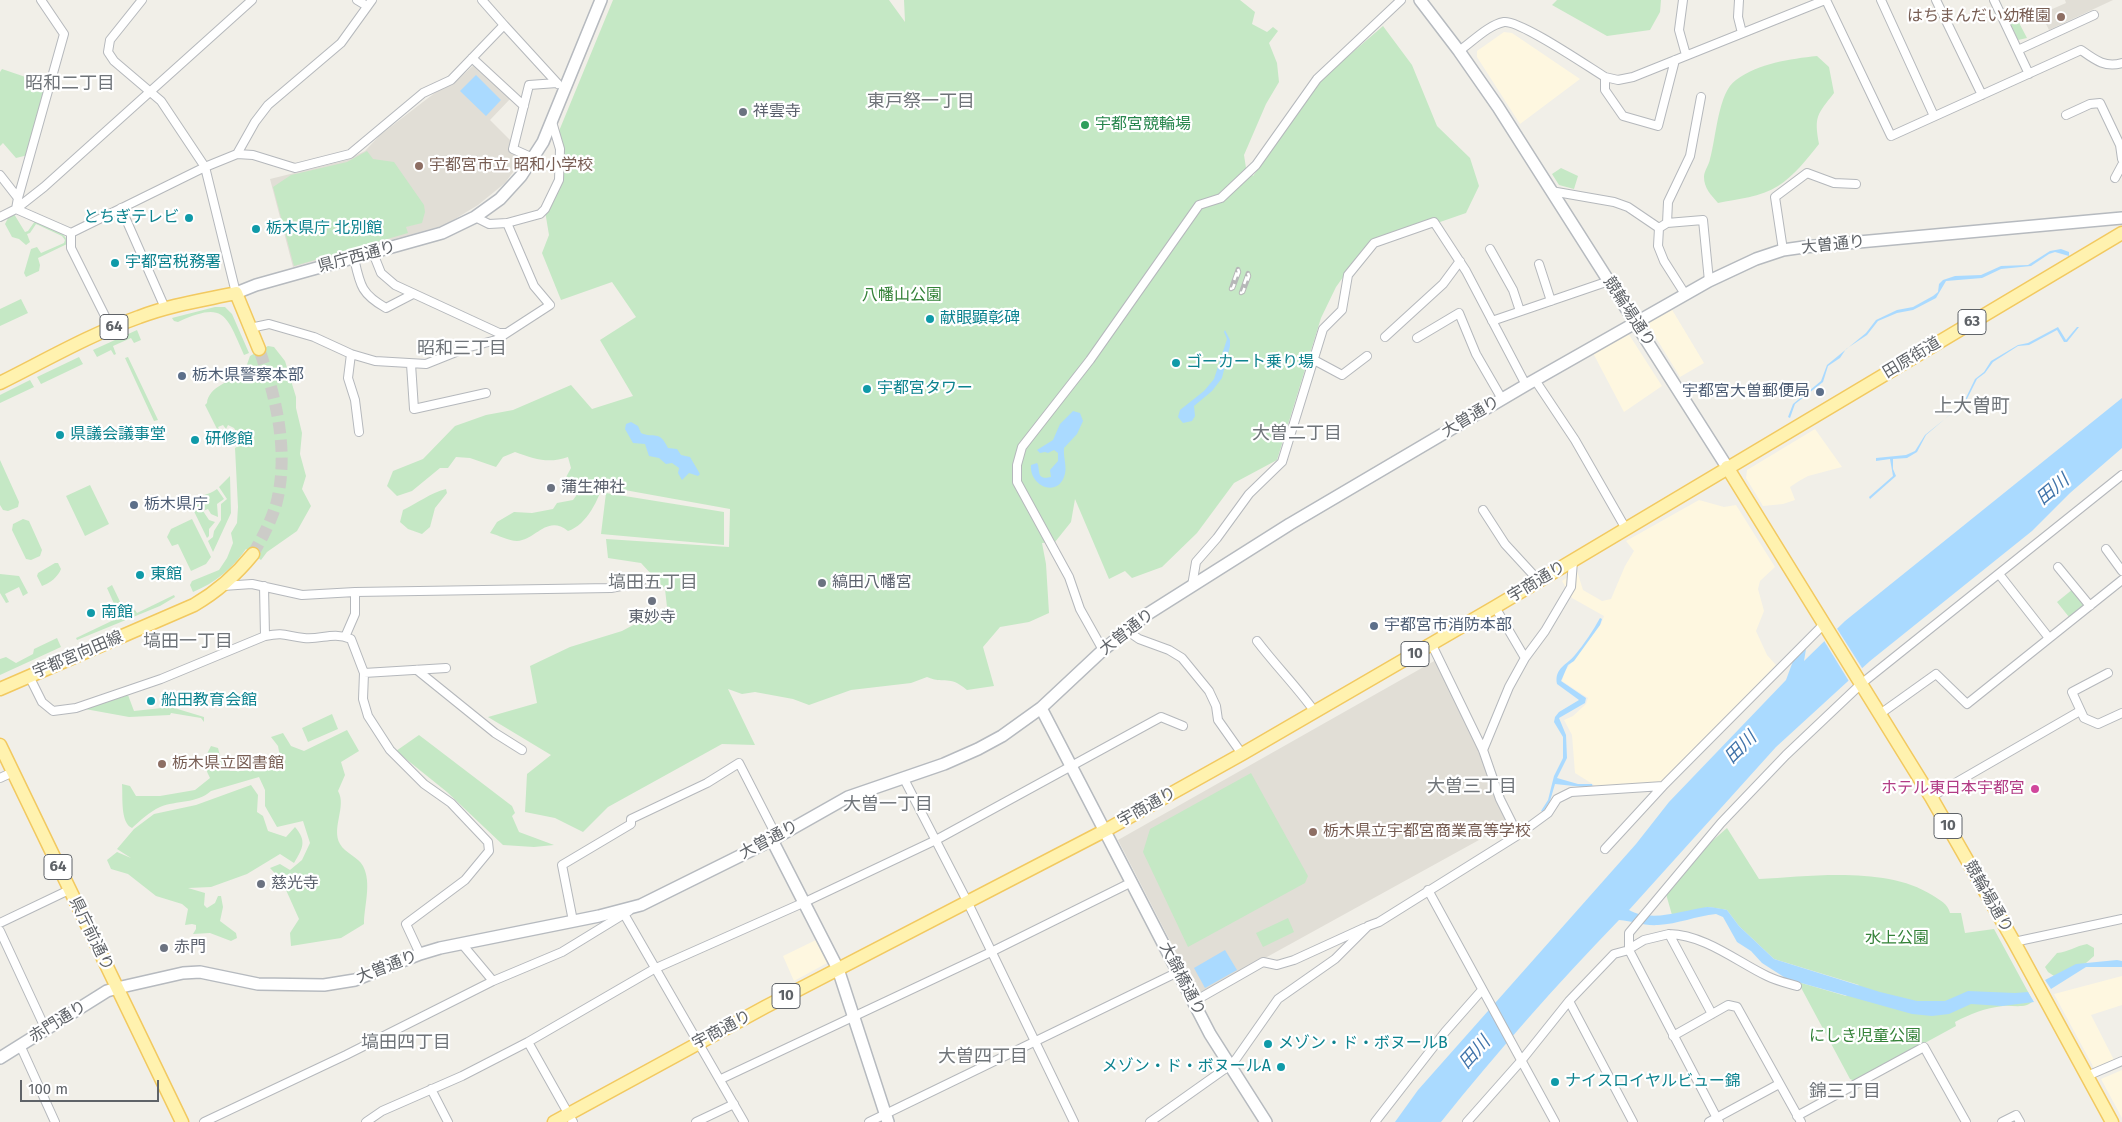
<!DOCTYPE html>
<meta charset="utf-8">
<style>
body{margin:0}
#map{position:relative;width:2122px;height:1122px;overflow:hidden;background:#f1efe8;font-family:"Fira Sans",sans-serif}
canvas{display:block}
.scale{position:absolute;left:20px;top:1080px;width:139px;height:22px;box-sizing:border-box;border:2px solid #5f6368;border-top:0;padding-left:6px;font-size:15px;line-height:18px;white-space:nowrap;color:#5f6368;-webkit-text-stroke:4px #fff;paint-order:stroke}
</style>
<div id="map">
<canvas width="2122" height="1122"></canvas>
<div class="scale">100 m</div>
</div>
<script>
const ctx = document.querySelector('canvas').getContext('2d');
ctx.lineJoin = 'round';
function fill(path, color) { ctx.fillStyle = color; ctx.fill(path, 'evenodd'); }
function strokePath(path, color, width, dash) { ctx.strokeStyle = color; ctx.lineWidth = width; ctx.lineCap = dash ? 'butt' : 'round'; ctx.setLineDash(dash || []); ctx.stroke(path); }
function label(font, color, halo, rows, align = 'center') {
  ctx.font = font + ' "Fira Sans","Noto Sans JP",sans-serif'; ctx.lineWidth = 4.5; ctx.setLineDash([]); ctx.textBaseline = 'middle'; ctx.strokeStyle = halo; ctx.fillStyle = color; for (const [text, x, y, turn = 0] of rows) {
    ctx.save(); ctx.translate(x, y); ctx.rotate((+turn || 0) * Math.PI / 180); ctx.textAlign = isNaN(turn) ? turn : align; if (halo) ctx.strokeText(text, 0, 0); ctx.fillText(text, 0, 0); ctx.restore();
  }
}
const commercial = new Path2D(`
 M1504 32 1512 33 1580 79 1520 124 1477 57V51Z
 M1671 308 1704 363 1680 377 1647 323Z
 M1628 333 1662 386 1624 412 1593 353Z
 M1815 429 1842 467 1808 476 1799 481 1790 487 1795 500 1783 504 1763 506 1746 478 1747 470Z
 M1699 500 1724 507 1736 505 1775 567 1760 581 1758 589 1764 611 1756 631 1767 655 1776 665 1661 783 1599 788 1575 773 1572 735 1564 720 1573 716 1586 704 1588 698 1562 681 1565 671 1601 624 1604 616 1572 598 1562 581 1577 571 1583 590 1602 601 1611 599 1625 566 1634 551 1626 541Z
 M818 939 829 962 794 981 783 956Z
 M2122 976V1005L2091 1015 2114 1060 2095 1070 2054 994Z
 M2122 1070V1118L2101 1079Z`);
const education = new Path2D(`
 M2065 0H2113L2049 30 2041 14 2066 3Z
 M475 64 511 98 490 120 512 142 510 151 524 157 505 183 478 205 445 225 293 267 270 179 347 160 365 151 380 135 436 92 454 83Z
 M1436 660 1479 749 1491 786 1508 824 1198 995 1118 840Z`);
const green = new Path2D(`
 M613 0H889L905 22 904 0H1240L1255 12 1252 24 1267 32 1273 27 1278 31 1269 43 1277 63 1279 82 1266 104 1244 155 1246 168 1253 176 1317 83 1383 26 1412 65 1437 126 1470 158 1479 186 1466 213 1394 238 1367 245 1364 248 1336 287 1321 318 1277 460 1234 483 1197 533 1162 567 1132 578 1125 571 1109 579 1075 499 1071 522 1055 542 1042 543 1046 564 1049 613 1029 622 1000 627 983 647 994 686 967 690C948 674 946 685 927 677L911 683 851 690 809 705 793 699 755 692 742 694 728 689 755 745 722 744 608 807 583 832 555 818 525 812 527 774 551 755 488 717 537 703 530 666 570 647 622 631 667 607 665 589 641 563 608 558 606 539 729 547 730 509 619 489 604 481C599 499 587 525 568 531 547 514 536 540 517 541 509 541 498 535 490 533L497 522 514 512 532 513 553 509 557 503 573 500 581 489 565 479 571 468 568 457C548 464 535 459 515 452L503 457 496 467 470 458 456 457 448 468H440L412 491 397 496 387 486 393 471 423 459 455 426 486 415 513 410 571 385 592 409 633 396 600 340 636 317 612 282 561 300 542 253 549 235 545 211 562 180 563 153 559 131Z
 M1557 0H1661L1660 12 1650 30 1607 36 1552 5Z
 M2005 12 2016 17 2027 38 2018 40Z
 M1817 56 1829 67 1834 93C1817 115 1814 116 1819 144 1807 159 1794 176 1778 186 1761 197 1737 199 1718 203 1711 195 1704 188 1704 177 1704 171 1709 165 1710 159 1716 139 1718 92 1736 80 1759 63 1790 59 1817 56Z
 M2 69 46 84 28 155 16 158 3 143 0 146V72Z
 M367 151 373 159 394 162 424 205 425 212 422 223 406 227 408 233 294 266 273 187 291 175 347 162Z
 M1561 168 1578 176 1574 189 1559 185 1552 174Z
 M14 214 25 232 28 231 35 221C45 226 69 231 67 244L38 258 40 265 39 271 26 277 24 273 31 249 37 247 41 253 64 243 65 240 62 236 36 224 30 233 27 234 30 242 26 245 19 239 12 237 5 224 8 218Z
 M21 299 28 313 0 326V309Z
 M215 307H225L232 314 249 353 244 355C226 314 224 301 178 322L174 321 172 318Z
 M137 330 141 340 134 343 131 338 113 346 116 354 114 355 111 350 97 357 93 350Z
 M268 346 274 347 285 361 296 397V408L302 433 300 454 306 476 302 489 311 506 297 531 267 552 261 560 246 549C233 568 215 583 193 592L190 585 192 581 219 570 227 558 233 543 231 533 237 523 238 507 235 448 240 445 239 436 234 428 228 425 226 429 223 425 218 427 221 432 219 433 205 405 207 403C208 387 232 380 244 373L250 356Z
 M79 357 83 364 41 384 37 377Z
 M128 357 158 420 154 421 125 358Z
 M30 380 34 387 0 403V395Z
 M0 460 19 502 18 507 8 511 3 510 0 505Z
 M230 476 231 513 213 552 208 541 213 537 214 531 221 520V504L227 499 219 487Z
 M90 485 109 524 85 536 66 496Z
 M217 489 224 499 217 504 218 517 211 514 208 509 203 511 209 520 215 522 209 529V536L207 538 189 501C198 495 208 496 217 489Z
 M446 489 447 493 435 508 430 527 422 534 408 529 400 522 403 510C418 503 430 493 446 489Z
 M606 493 724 512V545L601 534Z
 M23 519 29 521 42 550 40 556 31 560 26 559 12 530 13 524Z
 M192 519 211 557 206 564 191 571 178 544 172 546 167 537 171 529Z
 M55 563H58L61 569C58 577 50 583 42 586L37 576 38 573Z
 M0 574 19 576 28 593 23 596 19 587 5 594 9 602 6 603 0 593Z
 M112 585 126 614 135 610 137 613 174 595 175 597 160 606 77 640 76 638 120 617 107 588Z
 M2073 589 2083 602V606L2069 617 2057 602Z
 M57 638 61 647 0 675V659L6 657 16 663 33 654 34 649Z
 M128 695 134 711 171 707 204 717V722L201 718 171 713 170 715 129 717 85 709Z
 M332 714 338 729 308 742 302 728Z
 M347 730 359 751 341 762 345 775 338 791C347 806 331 828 340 844 345 853 358 857 363 866 372 883 364 906 364 924L341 938 291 946 290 933 299 919 282 881 270 868 280 864 290 870 302 860 310 843 303 821 277 827 265 806V790L259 777 211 791C196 804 177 800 160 807 149 812 140 821 132 828 120 823 123 796 122 784L130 786 136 796H160L195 790 210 778C203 764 204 759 211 746L218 748 221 760 230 771H243L280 757 278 746 271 737 283 733 291 746 304 751Z
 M419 735 512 806 515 813 512 816 519 832 554 845 534 847 503 845 447 792 396 751Z
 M1251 773 1308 876 1305 883 1188 947 1143 852 1150 829Z
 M251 785 258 795 257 812 263 816 268 831 286 837 295 827C307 841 303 848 294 863L280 854 247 874 211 887 188 888 205 893 204 905 207 908 215 903 218 896H221L223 907 220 921 236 933 237 938 231 941 210 933 193 934 196 929V925L192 924 185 925 188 909 182 904 156 896 128 874 111 869 107 860 117 852 131 858 117 849 134 829 154 814 196 805Z
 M1727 828 1759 879C1811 876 1887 866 1932 895 1941 901 1947 903 1950 913H1961L1965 933 1994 929 2033 1001C2026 1009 2013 1005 2003 1006 1985 1008 1970 1014 1955 1022L1956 1026 1855 1081 1850 1079 1798 982 1846 996 1859 985 1774 959 1739 926 1727 910 1709 907 1672 915 1666 894 1711 842Z
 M1288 918 1294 932 1263 947 1256 933Z
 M2087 944 2094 948V956L2086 963 2054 976 2048 972 2045 967 2057 953C2068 952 2076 946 2087 944Z`);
const water = new Path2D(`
 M476 75 501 100 486 116 460 91Z
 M2061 249 2069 252V256L2055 252 2049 254 2031 266 2001 269 1982 278 1946 281 1936 298 1913 310 1897 313 1878 321 1867 335 1846 349 1840 358 1828 366 1823 382 1795 404 1790 418 1788 417 1793 404 1821 381 1827 365 1866 333 1876 320 1897 310 1913 307 1933 296 1938 292 1939 284 1943 280 1955 276 1981 275 2001 266 2028 265 2050 251Z
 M2058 327 2066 340 2077 327H2079L2067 342H2064L2057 330 2029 345 2018 346 1993 362 1985 373 1977 379 1966 401 1926 435 1917 452 1907 458 1893 459V469L1896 476 1870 499 1869 497 1893 476 1890 459 1876 461V458L1906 455 1915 451 1925 435 1956 410 1964 402 1975 379 1984 372 1991 361 2018 345 2028 343Z
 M1225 330 1230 340V346L1222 378 1212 391 1194 406 1195 416 1192 421 1183 423 1178 417 1180 410 1204 391 1214 379 1227 339 1224 332Z
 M2122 398V448L2070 493 2032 531 1870 661 1776 747 1629 910C1653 923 1683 910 1707 907 1714 907 1721 909 1727 910L1739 926 1774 959 1880 992 1917 1001H1945L1968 991 2015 993 2028 992 2034 1002 2002 1006 1971 1004 1949 1014 1932 1016 1912 1014 1787 979 1762 963 1751 951 1737 942 1723 917 1716 914C1696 916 1678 924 1658 925 1644 926 1633 921 1619 920 1557 984 1497 1052 1441 1122H1395L1418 1090 1636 844 1669 802 1786 680 1793 661 1806 649 1804 661 1845 621Z
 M1073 411 1080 413 1083 421 1077 434 1064 448C1063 458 1068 468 1064 477 1056 498 1029 485 1031 465L1037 463C1041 469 1035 481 1051 477L1050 470 1058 461V453L1054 450 1048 453 1045 452 1040 453 1037 450 1053 440 1060 424Z
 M631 422 638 426 641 433C654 439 659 429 668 448L677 449 681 455 690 457 700 474 698 476 689 473 682 480 678 473 679 468 672 463 666 464 659 458 649 456 645 444 633 443 625 429 626 424Z
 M1600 618 1602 619 1600 625 1574 661 1568 665 1561 681 1586 698 1585 703 1559 718 1566 735 1567 758 1557 778 1578 784H1592L1593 788 1555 784 1550 801 1543 812 1541 811 1548 800 1554 776 1563 758V737L1554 722 1555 717 1559 712 1579 700 1557 684C1554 668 1567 665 1575 655 1584 644 1593 631 1600 618Z
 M1225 950 1237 970 1205 988 1194 968Z
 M2117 960 2122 961V967H2086L2051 989 2045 980 2076 964Z`);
const pier = new Path2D(`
 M1836 627 1864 671 1850 683 1823 639Z`);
const primaryTunnel = new Path2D(`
 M253 554C262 538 272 520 277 501 289 450 276 397 259 349`);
const street = new Path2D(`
 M142 0 110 40 108 52 114 61 161 101 205 167 236 293
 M357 0 367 6
 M1683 0 1679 30 1686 55
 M1739 0 1738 17 1742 33
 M1826 0 1891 136 2081 50C2095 60 2105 68 2122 63
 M1881 0 1934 116
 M1936 0 1982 95
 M1994 0 2029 74
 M504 25 558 84
 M2018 50 2094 15
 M1459 51C1472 42 1488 25 1504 22 1520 20 1587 66 1605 77L1618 80 1633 77 1825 0
 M472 58 524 106
 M1605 77V90L1623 116 1658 126 1675 60
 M2066 115 2090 104 2100 103 2120 145 2122 159
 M237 154 253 155 295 168 350 154 423 93 451 80 504 25 482 0
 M533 158 513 149 529 85 557 83
 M0 175 18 198 16 209 71 233V248L111 328
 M2115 178 2122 165
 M1551 191 1614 202 1628 207 1659 228 1658 246 1664 261 1685 294
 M18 198 64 34 41 0
 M121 208 165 308
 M0 217 16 209 44 187 252 0
 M507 223 540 214 545 209 559 180 560 149 552 122
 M1667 223 1703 220 1709 281
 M1659 228 1667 223 1668 202 1690 156 1701 97
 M71 233 205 167 237 154 255 122 268 105 341 43 372 0
 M1490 249 1513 290 1520 311
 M1783 250 1775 197 1807 173 1834 183 1856 184
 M373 253 381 273 395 285 499 333H506
 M354 258C360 285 361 294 386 308L413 294
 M1539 264 1551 301
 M1492 321 1609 281
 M250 328 269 324 314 337 351 354 375 361 426 364 466 348 496 340 550 305 534 286 507 223 489 224 475 217
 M1385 337 1443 284 1460 261
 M1417 338 1459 313 1476 354 1502 399
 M351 354 348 378 355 400 359 432
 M1314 360 1342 375 1367 356
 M411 364 414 409 486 393
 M1535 380 1575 440 1626 529
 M1483 510 1505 544 1539 581
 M2106 549 2122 571
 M2058 567 2090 606
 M1999 574 2049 638
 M223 586 252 584 302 595 355 592 611 588 641 582
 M1192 586 1196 562 1217 538 1249 494 1282 462 1323 329 1342 310 1348 275 1374 243 1434 222 1466 271 1526 385
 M1495 607 1525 658
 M1126 630 1139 639 1169 650 1182 658 1209 691 1216 706 1218 720 1242 754
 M265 636C285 632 286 636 304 638 322 640 332 631 351 639L364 673 446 668
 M345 637 355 614V592
 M1257 641C1276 666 1297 687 1315 712
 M1432 645 1483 750 1500 799 1518 835
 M1103 650 1080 609 1069 577 1017 482V465L1022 447 1090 360 1199 205 1221 198 1256 165 1317 79 1401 0
 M417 670 495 733 522 750
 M364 673 363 699 368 716 390 750 424 784 451 803 488 842 489 851 465 880 406 924 420 954
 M2108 673 2072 692 2084 718 2098 724 2122 713
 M29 676 42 702 53 711 76 708 161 679 265 636 264 586
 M1880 714 1936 674 1967 704 2122 580
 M1483 750 1509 687 1525 658 1545 631 1571 587 1573 561
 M903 777 967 901 1074 1122
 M0 778 13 772
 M1931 797 2080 711
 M1605 849 1663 786
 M1428 890 1555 1122
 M624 914 744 1122
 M573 921 562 865 631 824V819L707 783 739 763 777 837
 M0 923 69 890
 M0 931 46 1030
 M1669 934C1705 935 1736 961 1767 976 1777 981 1787 983 1797 986
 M2014 942 2122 919
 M462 944 493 981
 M1629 949 1644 940 1669 934 1712 1014
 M1629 950 1719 1122
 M1569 1001 1633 1122
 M1193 1002 1263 962 1277 965 1294 960 1364 928
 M1673 1036 1728 1005 1737 1007 1801 1122
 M528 1042 573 1122
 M20 1045 55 1122
 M2087 1076 2122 1061
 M721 1079 991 952 1132 882
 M431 1089 448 1122
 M1797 1116 1924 1047 1966 1122
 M204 1122 346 1055 493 981 562 952 629 911
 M366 1122 382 1111 462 1076 528 1042 654 969 805 902 936 840 1161 717 1183 726
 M696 1122 734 1104
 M869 1122 1178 972
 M1150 1122 1229 1066 1236 1059 1278 999 1335 959 1368 926 1379 922 1518 835 1548 813 1557 799 1571 792 1663 786 1824 624
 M1375 1122 1445 1032 1482 990
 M1467 1122 1521 1061 1569 1001 1614 954 1629 950V933L1721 823 1786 755 1861 684 2122 475
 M1709 1122 1779 1084
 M2002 1122 2016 1115 2020 1122`);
const secondary = new Path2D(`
 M1420 0 1459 51 1498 107 1727 467
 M236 293 256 285 442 233 475 217 500 199 521 176 543 142 601 0
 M1041 708 1210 1034 1266 1122
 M772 840 838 969 888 1122
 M0 1058 107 991 117 988 183 973 200 972 258 984 324 985 355 980 420 954 440 948 599 916 641 905 772 840 848 797 944 764 978 749 1002 736 1041 708 1103 650 1146 615 1290 524 1526 385 1709 281 1756 259 1783 250 1804 247 2122 218`);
const primary = new Path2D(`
 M0 383C46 360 91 334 139 317 170 305 204 300 236 293L259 349
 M1727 467 1931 797 2014 942 2112 1122
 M0 689 194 605C218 591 236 575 253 554
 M0 745 182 1122
 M554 1122 765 1007 1106 830 1242 754 1495 607 2122 233`);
const rail = new Path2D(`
 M1238 269 1239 272 1233 288 1231 289Z
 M1248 273 1249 276 1243 292 1241 293Z`);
const markers = [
 [2061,17,5,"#8d6e63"],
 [743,112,5,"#6b7280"],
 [1085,125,5,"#2e9e5b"],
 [419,166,5,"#8d6e63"],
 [189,218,5,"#0f9aa8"],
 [256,229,5,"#0f9aa8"],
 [115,263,5,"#0f9aa8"],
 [930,319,5,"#0f9aa8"],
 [1176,363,5,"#0f9aa8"],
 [182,376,5,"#5c6f8a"],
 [867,389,5,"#0f9aa8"],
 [1820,392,5,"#5c6f8a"],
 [60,435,5,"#0f9aa8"],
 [195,440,5,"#0f9aa8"],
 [551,488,5,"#6b7280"],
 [134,505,5,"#5c6f8a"],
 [140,575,5,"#0f9aa8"],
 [822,583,5,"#6b7280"],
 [652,601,5,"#6b7280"],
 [91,613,5,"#0f9aa8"],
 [1374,626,5,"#5c6f8a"],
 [151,701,5,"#0f9aa8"],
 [162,764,5,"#8d6e63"],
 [2035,789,5,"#d1479c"],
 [1313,832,5,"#8d6e63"],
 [261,884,5,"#6b7280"],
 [164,948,5,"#6b7280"],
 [1268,1044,5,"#0f9aa8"],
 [1281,1067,5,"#0f9aa8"],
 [1555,1082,5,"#0f9aa8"]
];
const shields = [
 [1972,322,28],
 [114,327,28],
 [1415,654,28],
 [1948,826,28],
 [58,867,28],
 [786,996,28]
];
const shieldNames = [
 ["63",1972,322],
 ["64",114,327],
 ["10",1415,654],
 ["10",1948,826],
 ["64",58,867],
 ["10",786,996]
];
const educationNames = [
 ["はちまんだい幼稚園",2051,17,"right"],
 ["宇都宮市立 昭和小学校",429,166],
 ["栃木県立図書館",172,764],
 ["栃木県立宇都宮商業高等学校",1323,832]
];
const worshipNames = [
 ["祥雲寺",753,112],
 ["蒲生神社",561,488],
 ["縞田八幡宮",832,583],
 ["東妙寺",652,618,"center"],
 ["慈光寺",271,884],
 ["赤門",174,948]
];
const leisureNames = [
 ["宇都宮競輪場",1095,125]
];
const cultureNames = [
 ["とちぎテレビ",179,218,"right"],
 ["栃木県庁 北別館",266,229],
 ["宇都宮税務署",125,263],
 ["献眼顕彰碑",940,319],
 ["ゴーカート乗り場",1186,363],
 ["宇都宮タワー",877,389],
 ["県議会議事堂",70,435],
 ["研修館",205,440],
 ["東館",150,575],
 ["南館",101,613],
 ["船田教育会館",161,701],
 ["メゾン・ド・ボヌールB",1278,1044],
 ["メゾン・ド・ボヌールA",1271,1067,"right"],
 ["ナイスロイヤルビュー錦",1565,1082]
];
const streetNames = [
 ["大曽通り",1833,245,-6],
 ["県庁西通り",357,257,-15],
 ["競輪場通り",1629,312,57],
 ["田原街道",1912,358,-31],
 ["大曽通り",1471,417,-31],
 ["宇商通り",1537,582,-31],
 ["大曽通り",1127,632,-38],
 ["宇都宮向田線",78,655,-23],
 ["宇商通り",1147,807,-29],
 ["大曽通り",769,840,-28],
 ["競輪場通り",1988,897,60],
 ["県庁前通り",91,934,64],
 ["大曽通り",387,967,-21],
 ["大錦橋通り",1182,979,63],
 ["赤門通り",58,1022,-32],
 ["宇商通り",722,1030,-28]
];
const parkNames = [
 ["八幡山公園",902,296],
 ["水上公園",1897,939],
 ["にしき児童公園",1865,1037]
];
const serviceNames = [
 ["栃木県警察本部",192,376],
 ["宇都宮大曽郵便局",1810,392,"right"],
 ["栃木県庁",144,505],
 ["宇都宮市消防本部",1384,626]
];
const hotelNames = [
 ["ホテル東日本宇都宮",2025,789]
];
const neighbourhoodNames = [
 ["昭和二丁目",70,84],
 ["東戸祭一丁目",921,102],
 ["昭和三丁目",462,349],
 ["大曽二丁目",1297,434],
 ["塙田五丁目",653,583],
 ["塙田一丁目",188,642],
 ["大曽三丁目",1472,787],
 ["大曽一丁目",888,805],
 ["塙田四丁目",406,1043],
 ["大曽四丁目",983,1057],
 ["錦三丁目",1845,1092]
];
const waterNames = [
 ["田川",2053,490,-40],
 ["田川",1741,748,-45],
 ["田川",1475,1053,-48]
];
const quarterNames = [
 ["上大曽町",1972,407]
];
fill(commercial, '#fef7e0');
fill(education, '#e1ded6');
fill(green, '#c5e8c5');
fill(water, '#aadaff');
fill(pier, '#f1efe8');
strokePath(primaryTunnel, '#ccccc8', 12, [12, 6]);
strokePath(street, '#b5b8bc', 10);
strokePath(secondary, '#b6babf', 14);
strokePath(primary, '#f2c960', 15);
strokePath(street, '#fff', 8);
strokePath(secondary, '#fff', 11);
strokePath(primary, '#fff2af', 12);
strokePath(rail, '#b6b7b8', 4.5);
strokePath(rail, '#fff', 2.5, [8]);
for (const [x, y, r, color] of markers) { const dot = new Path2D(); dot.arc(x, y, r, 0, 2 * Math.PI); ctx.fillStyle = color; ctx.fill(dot); strokePath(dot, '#fff', 2); }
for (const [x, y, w] of shields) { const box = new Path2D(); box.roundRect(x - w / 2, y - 12.5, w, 25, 4); ctx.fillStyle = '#fff'; ctx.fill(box); strokePath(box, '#5f6368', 1); }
label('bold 15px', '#5f6368', null, shieldNames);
label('16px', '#785e54', '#fff', educationNames, 'left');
label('16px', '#5b616d', '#fff', worshipNames, 'left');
label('16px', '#27864d', '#fff', leisureNames, 'left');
label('16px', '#0d838f', '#fff', cultureNames, 'left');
label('16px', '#5f6368', '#fff', streetNames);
label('16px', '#348238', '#fff', parkNames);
label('16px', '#4e5e75', '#fff', serviceNames, 'left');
label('16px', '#b23c85', '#fff', hotelNames, 'right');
label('18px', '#70757a', '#fff', neighbourhoodNames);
label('italic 18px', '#4174aa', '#fff', waterNames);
label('19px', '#70757a', '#fff', quarterNames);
</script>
